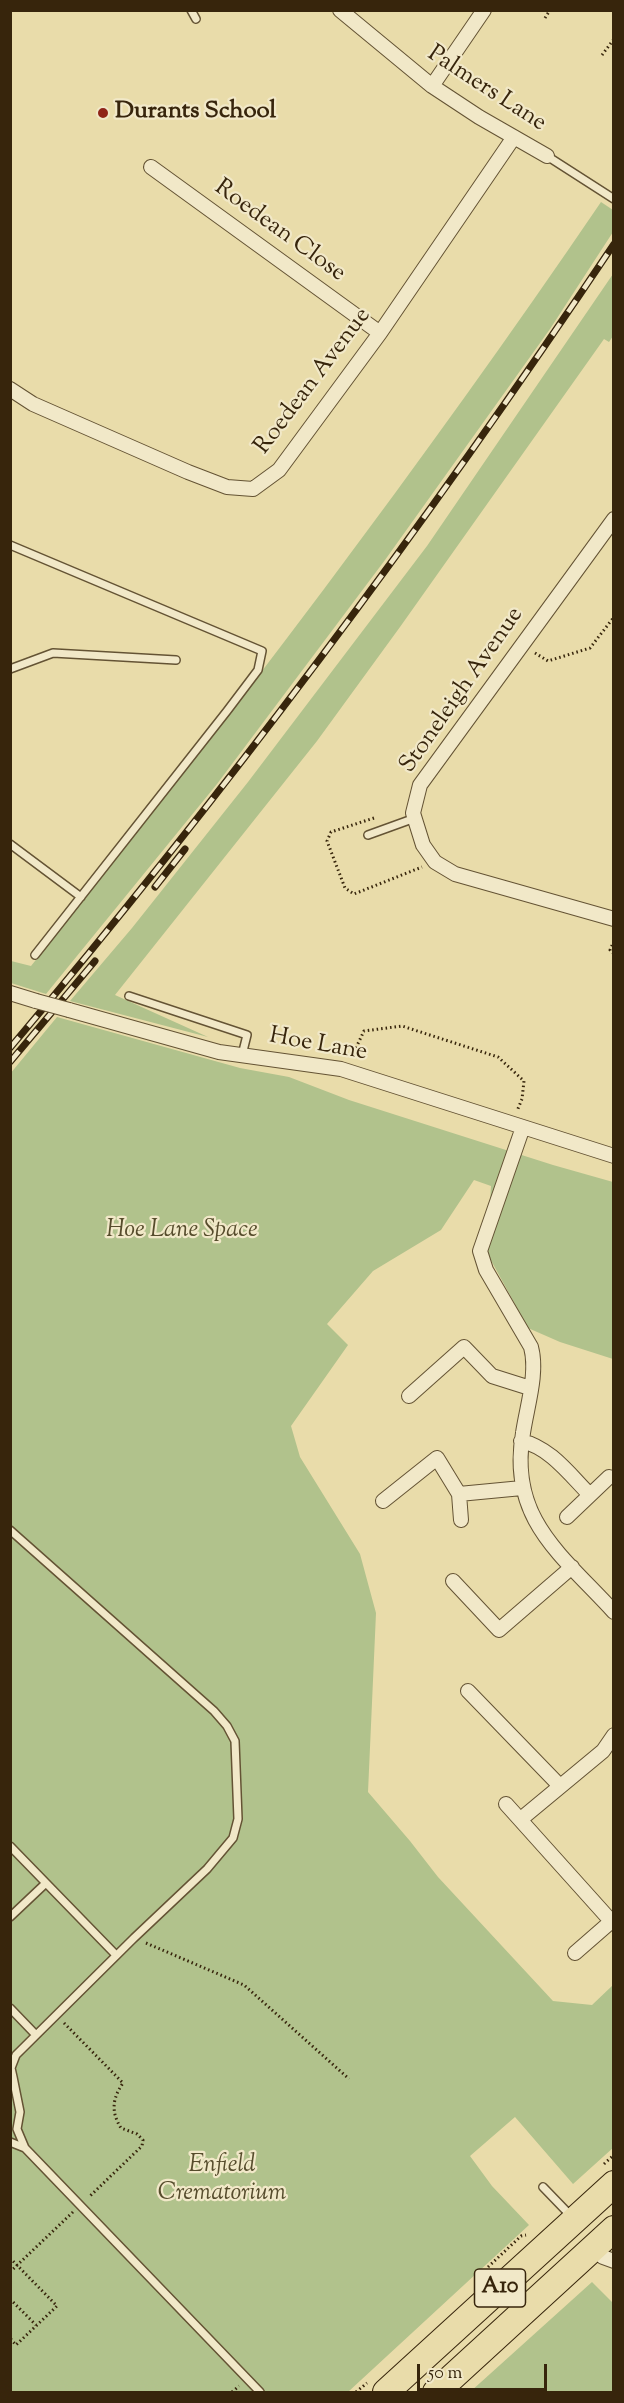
<!DOCTYPE html>
<style>
body{margin:0}
#map{position:relative;width:624px;height:2403px;overflow:hidden;background:#e9dcaa;font-family:"Sorts Mill Goudy",serif}
canvas{display:block}
.frame{position:absolute;inset:0;border:12px solid #37250c;pointer-events:none}
.scale{position:absolute;left:417px;top:2364px;width:130px;height:27px;box-sizing:border-box;border:3px solid #37250c;border-top:0;padding-left:8px;font-size:18px;line-height:21px;white-space:nowrap;color:#37250c;-webkit-text-stroke:4px #f1e8c8;paint-order:stroke}
</style>
<div id="map">
<canvas width="624" height="2403"></canvas>
<div class="frame"></div>
<div class="scale">50 m</div>
</div>
<script>
const ctx = document.querySelector('canvas').getContext('2d');
ctx.lineJoin = 'round';
function fill(path, color) { ctx.fillStyle = color; ctx.fill(path, 'evenodd'); }
function strokePath(path, color, width, dash) { ctx.strokeStyle = color; ctx.lineWidth = width; ctx.lineCap = dash ? 'butt' : 'round'; ctx.setLineDash(dash || []); ctx.stroke(path); }
function label(font, color, halo, rows, align = 'center') {
  ctx.font = font + ' "Sorts Mill Goudy",serif'; ctx.lineWidth = 4.5; ctx.setLineDash([]); ctx.textBaseline = 'middle'; ctx.strokeStyle = halo; ctx.fillStyle = color; for (const [text, x, y, turn = 0] of rows) {
    ctx.save(); ctx.translate(x, y); ctx.rotate((+turn || 0) * Math.PI / 180); ctx.textAlign = isNaN(turn) ? turn : align; if (halo) ctx.strokeText(text, 0, 0); ctx.fillText(text, 0, 0); ctx.restore();
  }
}
const green = new Path2D(`
 M601 202 613 210V232L550 329 385 560 217 784 46 994 11 983V961L31 966C230 718 422 465 601 202Z
 M613 274V336L609 342 604 339 400 627 317 741 115 995 208 1037 70 1001 132 928 248 782 427 546Z
 M57 1017 240 1068 289 1077 349 1100 553 1165 613 1182V1359L560 1342 528 1328 487 1253 491 1186 474 1180 441 1230 373 1271 327 1324 348 1345 291 1426 300 1457 360 1554 376 1613 368 1792 410 1841 438 1877 553 2001 592 2005 613 1985 614 2147 573 2184 515 2117 470 2156 492 2186 529 2225 348 2392H11L10 1074Z
 M592 2282 613 2303V2392H470Z`);
const path = new Path2D(`
 M545 18 550 10
 M602 55 614 39
 M535 653 548 661 590 648 614 617
 M374 818 331 832 327 841 345 888 354 894 422 867
 M614 941 610 950 614 954
 M352 1056 364 1031 402 1026 498 1057 524 1081 522 1099 517 1111
 M146 1943 244 1985 349 2079
 M64 2023 123 2083C112 2099 111 2112 121 2128L137 2134 143 2140 142 2146 89 2197
 M604 2164 614 2155
 M10 2258 57 2306 16 2345 10 2338
 M488 2267 521 2236 526 2235
 M10 2272 73 2212
 M10 2299 36 2325
 M232 2392 239 2386
 M356 2392 367 2383`);
const lane = new Path2D(`
 M191 10 196 19
 M547 156 614 199
 M10 545 262 651 258 670 227 711 35 955
 M10 669 53 653 176 660
 M368 835 415 818
 M10 844 81 897
 M129 996 247 1035 242 1055
 M10 1530 214 1711 227 1726 235 1741 238 1819 233 1838 207 1869 134 1938 16 2055 11 2068 13 2077
 M10 1846 116 1955
 M10 1917 46 1883
 M10 2008 36 2035
 M10 2077H13L20 2112 17 2129 25 2148 260 2392
 M10 2142 25 2148
 M543 2187 571 2216`);
const street = new Path2D(`
 M340 10 432 86 479 117 547 156
 M432 86 484 10
 M151 167 380 333
 M10 389 33 404 188 472 227 487 253 489 279 470 380 333 514 137
 M614 519 420 785 413 813 423 845 435 862 455 874 614 919
 M10 993 36 1001
 M69 1010 219 1052 341 1069 614 1156
 M523 1127 480 1251 486 1270 531 1347C538 1373 527 1406 523 1433 508 1519 562 1555 614 1612
 M409 1396 464 1347 492 1376 530 1388
 M521 1441C550 1447 570 1475 590 1495
 M459 1494 522 1488
 M383 1501 437 1458 459 1494 461 1520
 M567 1517 609 1477
 M453 1581 499 1630 572 1567
 M468 1691 560 1786
 M506 1804 611 1921
 M521 1819 603 1751 614 1735
 M575 1953 614 1919
 M593 2247 603 2257 614 2261`);
const highway = new Path2D(`
 M386 2392 614 2184
 M436 2392 614 2229`);
const rail = new Path2D(`
 M155 887 185 849
 M10 1048C227 791 427 523 614 244
 M10 1062 95 961`);
const streetBridge = new Path2D(`
 M36 1001 69 1010`);
const markers = [
 [103,113,6,"#8f2418"]
];
const shields = [
 [500,2288,51]
];
const shieldNames = [
 ["A10",500,2288]
];
const streetNames = [
 ["Palmers Lane",486,90,33],
 ["Roedean Close",279,232,36],
 ["Roedean Avenue",314,382,-53],
 ["Stoneleigh Avenue",463,691,-55],
 ["Hoe Lane",318,1046,10]
];
const poiNames = [
 ["Durants School",115,113]
];
const parkNames = [
 ["Hoe Lane Space",182,1232],
 ["Enfield",222,2167],
 ["Crematorium",222,2195]
];
fill(green, '#b1c28c');
strokePath(lane, '#645334', 10);
strokePath(street, '#645334', 16);
strokePath(highway, '#37250c', 28);
strokePath(path, '#37250c', 3, [1.5, 3]);
strokePath(lane, '#f1e8c8', 7);
strokePath(street, '#f1e8c8', 14);
strokePath(highway, '#e9dcaa', 26);
strokePath(rail, '#37250c', 7);
strokePath(rail, '#f1e8c8', 4.5, [14]);
strokePath(streetBridge, '#645334', 16, []);
strokePath(streetBridge, '#f1e8c8', 14);
for (const [x, y, r, color] of markers) { const dot = new Path2D(); dot.arc(x, y, r, 0, 2 * Math.PI); ctx.fillStyle = color; ctx.fill(dot); strokePath(dot, '#f1e8c8', 2); }
for (const [x, y, w] of shields) { const box = new Path2D(); box.roundRect(x - w / 2, y - 19, w, 38, 4.5); ctx.fillStyle = '#f1e8c8'; ctx.fill(box); strokePath(box, '#37250c', 1.5); }
label('bold 22px', '#37250c', null, shieldNames);
label('24px', '#37250c', '#f1e8c8', streetNames);
label('bold 24px', '#37250c', '#f1e8c8', poiNames, 'left');
label('italic 24px', '#564c2c', '#f1e8c8', parkNames);
</script>
